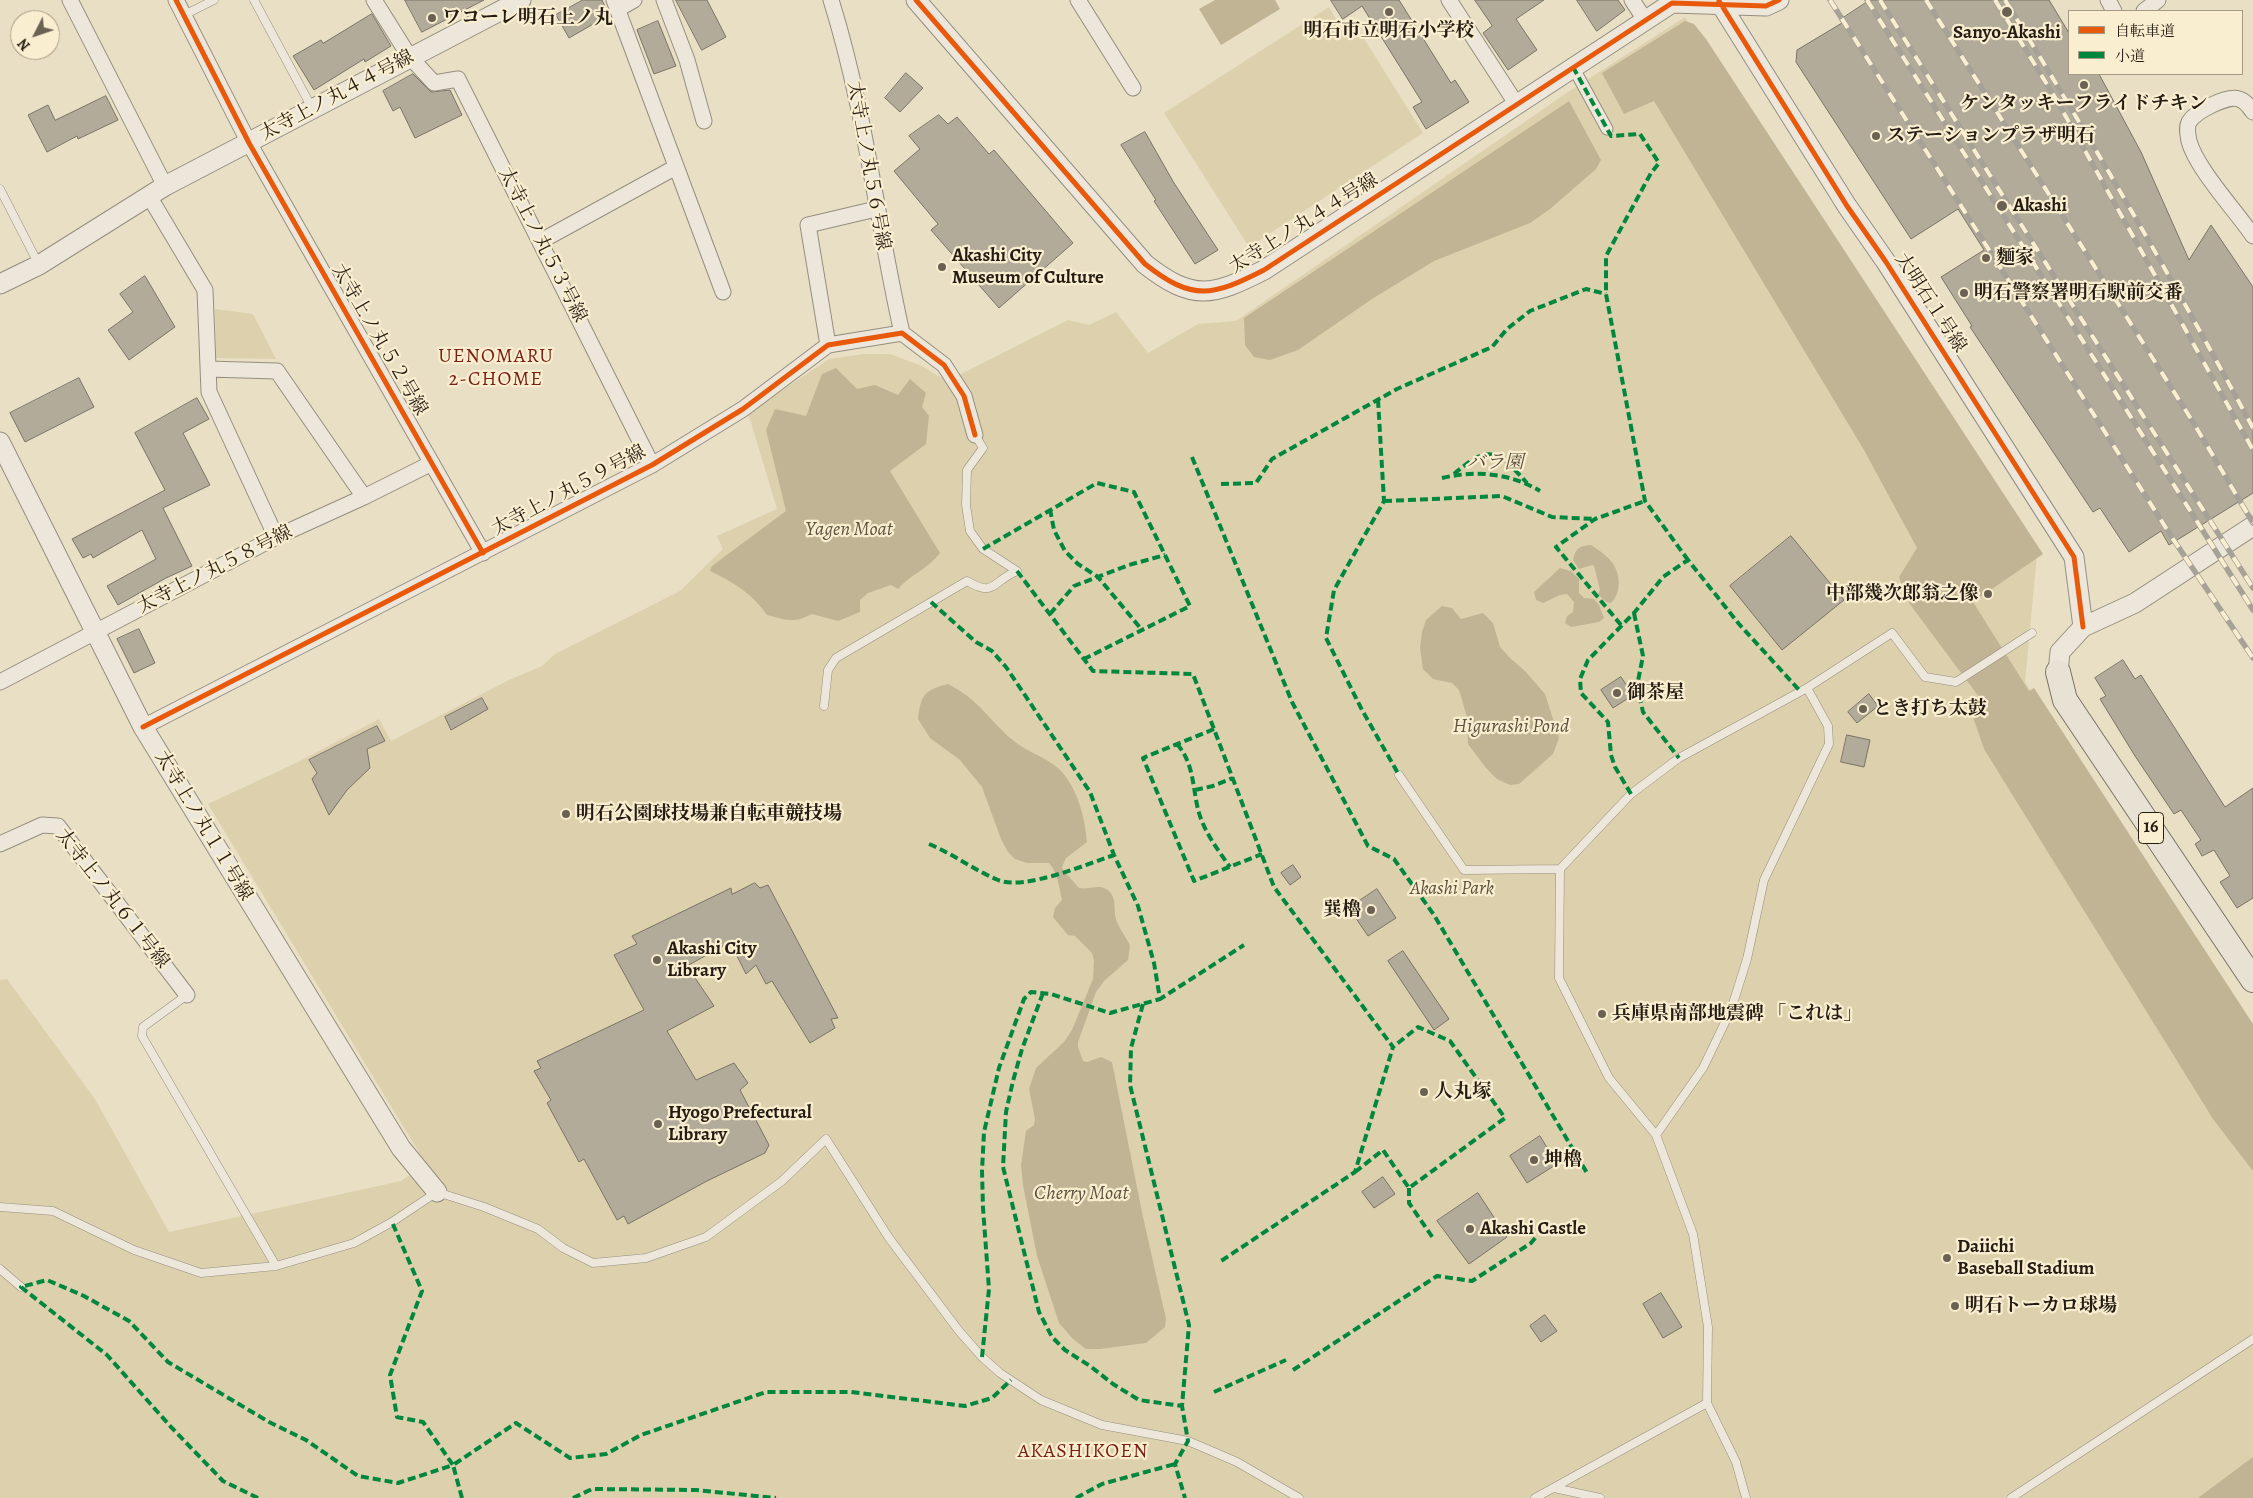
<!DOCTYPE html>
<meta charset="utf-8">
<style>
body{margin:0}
#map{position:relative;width:2253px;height:1498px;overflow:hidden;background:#e9dfc5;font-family:Alegreya,"Noto Serif JP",serif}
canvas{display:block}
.legend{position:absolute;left:2068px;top:10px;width:175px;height:65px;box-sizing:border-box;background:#faeed0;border:1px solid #a59a85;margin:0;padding:6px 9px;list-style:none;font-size:15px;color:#251d14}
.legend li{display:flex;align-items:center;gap:10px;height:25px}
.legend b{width:25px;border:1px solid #a59a85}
.north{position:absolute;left:10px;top:10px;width:50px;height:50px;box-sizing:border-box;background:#faeed0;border:1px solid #a59a85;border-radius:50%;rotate:229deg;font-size:14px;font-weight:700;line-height:20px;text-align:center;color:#251d14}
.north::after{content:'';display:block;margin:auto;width:18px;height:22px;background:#6a6152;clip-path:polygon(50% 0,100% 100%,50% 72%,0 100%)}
</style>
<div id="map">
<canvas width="2253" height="1498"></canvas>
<ul class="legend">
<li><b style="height:6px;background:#e8590c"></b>自転車道</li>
<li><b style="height:6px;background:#00873e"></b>小道</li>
</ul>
<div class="north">N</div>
</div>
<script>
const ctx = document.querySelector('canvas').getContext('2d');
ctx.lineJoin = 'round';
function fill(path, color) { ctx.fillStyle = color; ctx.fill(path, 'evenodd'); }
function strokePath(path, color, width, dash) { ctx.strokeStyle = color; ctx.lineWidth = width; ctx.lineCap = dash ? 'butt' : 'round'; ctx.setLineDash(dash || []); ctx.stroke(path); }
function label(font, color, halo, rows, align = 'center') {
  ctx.font = font + ' Alegreya,"Noto Serif JP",serif'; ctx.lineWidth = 4.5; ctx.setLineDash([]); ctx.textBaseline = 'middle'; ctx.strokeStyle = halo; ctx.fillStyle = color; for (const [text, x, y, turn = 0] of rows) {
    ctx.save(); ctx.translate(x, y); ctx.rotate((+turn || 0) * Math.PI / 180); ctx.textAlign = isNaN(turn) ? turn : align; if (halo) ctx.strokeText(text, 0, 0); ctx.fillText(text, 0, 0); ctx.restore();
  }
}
const green = new Path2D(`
 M1329 7 1341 28 1353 21 1423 133 1249 247 1164 113Z
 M1685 17 2037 555 2025 682 2253 1032V1498H0V980L7 979 95 1099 169 1232 401 1181 426 1164 208 804 298 762 379 719 391 741 509 680 542 666 555 654 680 591 723 549 717 536 777 509 748 413 829 359 864 354H890L922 366 947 381 1068 320 1089 325 1116 312 1148 353 1198 324 1236 321 1568 92Z
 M215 309 253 314 276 359 216 358Z`);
const water = new Path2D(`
 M1215 0H1275L1280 9 1221 45 1199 9Z
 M1685 21 1694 24 1706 39 2043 554 1973 602 2029 691 2034 688 2253 1024V1171L2213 1119 1984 749 1973 717 1985 705 1909 603 1899 577 1917 548 1864 450 1654 101 1624 114 1602 73Z
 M1569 101 1601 160 1596 169 1550 209 1530 223 1434 261 1372 299 1298 350 1270 360 1254 357 1245 345 1244 318Z
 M836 368 857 389 875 385 898 395 910 379 926 393 922 407 929 416 926 444 890 471 940 553C928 569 911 574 898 589L891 585 868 593 860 600V612L838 621 812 614C792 624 788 620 767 615 753 594 733 582 710 571L712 566 786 511 766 430 775 409 806 416 822 374Z
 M1591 545C1597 549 1605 554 1610 560 1621 572 1622 592 1611 603L1606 602 1598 594 1600 590 1594 566 1592 565 1579 569 1573 560C1576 548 1579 546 1591 545Z
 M1560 568 1571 571 1579 579V593L1584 598 1594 599 1599 605 1604 618 1599 622 1571 627 1565 623 1567 616 1573 612 1574 602 1567 594 1560 595 1543 603 1536 600 1534 592Z
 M1442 606 1452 608 1461 619 1483 613 1493 623 1500 647 1510 658 1525 671 1545 694 1559 738 1553 754 1519 784 1510 785 1497 779 1486 768 1468 744 1467 717 1459 690 1452 683 1433 679 1423 669 1420 648 1422 632 1426 620Z
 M948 684C979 699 990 722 1015 742 1028 752 1045 757 1058 768 1077 786 1085 817 1087 842L1066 858 1062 867 1063 870 1079 888C1088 890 1097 884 1106 889 1119 897 1112 911 1117 922 1120 930 1127 938 1130 946L1128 960 1104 981 1096 992 1078 1042V1047L1083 1061 1087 1062 1101 1057 1112 1062 1143 1217 1166 1319 1165 1327 1146 1343 1100 1349H1086L1073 1339 1059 1323 1037 1256 1023 1185 1021 1165 1026 1131 1034 1125 1035 1119 1029 1089 1036 1068 1064 1042 1072 1030 1093 979 1094 961 1092 953 1075 936 1068 935 1053 917 1055 908 1062 900C1059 887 1058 873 1049 863H1027L1015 859 1008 852 1001 839 982 787 960 760 930 738 918 719C921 695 924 690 948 684Z
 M2253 1457V1498H2198Z`);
const building = new Path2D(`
 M405 0H484L422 32Z
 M583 0H602L609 15 569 38 556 15Z
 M676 0H707L726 37 702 50Z
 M1331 0H1399L1451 83 1455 80 1469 102 1426 129 1413 107 1422 102 1362 6 1343 19Z
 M1475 0H1544L1516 19 1537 50 1508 70 1483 33 1492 26Z
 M1577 0H1618L1625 10 1597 31Z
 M1870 0H2049L2069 33V74H2099L2141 152 2189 260 2211 225 2253 287V493L2169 545 2161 531 2129 552 2100 508 2093 512 1970 327 1972 326 1941 277 1984 250 1958 209 1911 239 1796 62 1797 50 1842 23 1840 20Z
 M372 14 391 46 365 62 364 59 314 90 293 56 321 40 323 43Z
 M658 21 676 66 654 74 637 30Z
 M906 73 923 88 900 112 885 98Z
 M413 74 431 92 450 90 462 115 415 138 400 107 393 111 383 91Z
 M106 96 118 120 78 139 77 136 47 152 28 115 48 105 55 120Z
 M939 115 948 124 957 117 989 154 994 150 1073 243 999 308 931 230 938 224 894 171 920 149 909 136Z
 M1145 132 1174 183 1218 250 1195 264 1154 201 1156 200 1121 145Z
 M145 276 175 327 129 360 108 330 133 312 120 294Z
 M79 378 94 407 25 442 10 413Z
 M197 398 209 419 183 433 210 485 163 508 192 566 166 578 118 605 107 586 156 559 142 530 93 558 91 554 83 558 72 539 165 490 135 433Z
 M1791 536 1844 600 1782 650 1730 586Z
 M139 629 155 663 134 673 117 639Z
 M2123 660 2135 679 2141 675 2225 807 2253 788V898L2237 908 2220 882 2230 876 2214 850 2202 856 2195 844 2201 840 2181 810 2174 814 2135 756 2100 699 2106 696 2095 678Z
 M1621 677 1633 695 1613 708 1601 690Z
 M1869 694 1878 706 1857 723 1848 712Z
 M482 698 488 709 451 730 445 717Z
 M377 726 385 741 367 749 370 768 347 790 329 815 312 779 317 773 309 760Z
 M1847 735 1870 740 1864 767 1841 762Z
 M1293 865 1301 877 1290 885 1281 873Z
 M755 883 760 888 768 885 838 1018 831 1019 835 1028 810 1043 772 981 766 984 756 965 746 974 730 942 687 966 714 1006 667 1031 696 1080 734 1063 748 1083 740 1090 769 1145 765 1153 707 1181 628 1224 624 1216 617 1220 584 1159 579 1162 547 1103 551 1100 534 1071 541 1068 537 1061 644 1010 614 955 637 944 632 936 731 888 732 894Z
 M1377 889 1396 918 1368 936 1349 908Z
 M1403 951 1449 1019 1434 1030 1388 961Z
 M1540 1136 1557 1164 1527 1183 1510 1156Z
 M1383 1177 1395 1194 1374 1208 1362 1192Z
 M1478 1193 1507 1237 1469 1264 1437 1221Z
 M1661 1293 1682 1327 1663 1338 1643 1304Z
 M1545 1315 1557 1331 1541 1342 1530 1326Z`);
const service = new Path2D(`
 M254 0 312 108
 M184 15 214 0
 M0 189 39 265
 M824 706 828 670 836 658 967 581C995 598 992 581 1017 571L983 549 970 531 966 505 967 470 983 448 975 435
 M1399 775 1464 870 1560 869
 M187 995 143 1027 142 1036 276 1266
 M1656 1135 1703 1068 1731 1010 1747 959 1764 880 1829 744 1828 726 1807 688
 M0 1207 53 1211 134 1250 201 1273 276 1266 354 1243 392 1222 437 1192 484 1207 538 1229 563 1248 593 1263 646 1258 706 1237 782 1181 826 1139 889 1238 959 1331 982 1357 1000 1373 1041 1400 1102 1425 1188 1441 1237 1462 1299 1498
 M0 1269 21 1287
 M1554 1488 1600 1498
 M1535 1498 1707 1403
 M1746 1498 1736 1462 1707 1403 1708 1327 1693 1234 1656 1135 1609 1078 1559 978 1560 869 1631 794 1679 758 1807 688 1892 633 1925 677 1956 682 2032 633
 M2011 1498 2253 1339`);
const pedestrian = new Path2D(`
 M1573 67 1607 129`);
const minor = new Path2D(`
 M70 0 165 186
 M176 0 249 143 483 553
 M374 0 409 56 434 83 458 79 652 465
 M614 0 723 292
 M664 0 687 60 704 121
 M831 0C865 108 877 223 902 333
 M1078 0 1133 88
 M1449 0 1517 105
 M1632 0 1645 20
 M2108 0 2114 11
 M618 9 634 0
 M2144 11 2158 0
 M2253 112C2249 107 2246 101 2239 99 2227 95 2196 111 2189 122 2186 128 2188 135 2189 141 2196 168 2236 211 2253 236
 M149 196 205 290 209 392 276 537
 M541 241 676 167
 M828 345 808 225 876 209
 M208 369 277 371 364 497
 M0 682 276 537 364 497 432 463
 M143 727 652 465 743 409 828 345 902 333 944 365 964 396 975 435
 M0 844 42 825 58 826 187 995`);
const tertiary = new Path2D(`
 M916 0 1145 264C1193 302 1213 296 1264 270L1672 3 1766 6 1779 0
 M1718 0 1847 206 1886 262 2074 557 2083 627
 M0 284 39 265 165 186 521 0
 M0 442 143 727 401 1148 437 1192
 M2058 672 2060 652 2083 627 2135 603 2253 526`);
const primary = new Path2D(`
 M2058 672 2065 700 2253 980`);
const rail = new Path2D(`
 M1830 0 2173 539 2253 658
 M1867 0 2253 610
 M1880 0 2003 196 2253 588
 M1926 0 2193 422 2253 523
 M1995 0 2056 99 2253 450
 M2005 0C2092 141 2175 283 2253 428`);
const quiet = new Path2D(`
 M1573 67 1611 136 1640 134 1659 163 1651 173 1606 256V294L1645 501 1688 560
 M1378 400 1384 501 1334 590 1326 638 1362 710 1399 775
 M1192 457 1292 702 1368 846 1394 859 1434 915 1587 1173
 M1454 474C1490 443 1497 450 1527 483
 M1442 478C1476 470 1510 473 1540 491
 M1221 484 1256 483 1272 459 1397 389 1492 347 1507 329 1530 311 1586 289 1606 294
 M1384 501 1502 496 1552 517 1595 519
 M1050 509 1054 530 1065 551 1078 564 1098 577 1142 630
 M983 549 1097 483 1134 492 1190 606 1084 659
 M1017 571 1093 671 1193 674 1274 887 1393 1047 1355 1172 1221 1261
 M931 602 976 642 992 651 1006 667 1090 792 1114 855 1138 906 1154 963 1160 999 1244 945
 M1634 613 1643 656 1637 686 1643 712 1679 758
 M1050 614 1074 586 1129 565 1165 555
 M1621 625 1556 547 1595 519 1645 501
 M1214 729 1143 758 1194 881 1262 854
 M1177 744C1195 765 1192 788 1199 813 1205 833 1218 850 1230 867
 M1195 790 1213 786 1233 778
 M1631 794 1615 767 1611 755 1608 722 1581 693 1580 679 1588 660 1634 613 1663 577 1688 560 1739 624 1800 691
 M929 844C953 854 974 870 998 880 1024 891 1087 864 1114 855
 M1043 993 1022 1049 1013 1081 1006 1112 1003 1167 1039 1312 1052 1337 1065 1350 1090 1366 1113 1384 1139 1400 1182 1406
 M1143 1004 1131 1048 1130 1085 1189 1325 1182 1406 1188 1441 1175 1464 1185 1498
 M1355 1172 1383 1150 1409 1188 1505 1118 1450 1041 1418 1027 1393 1047
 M1409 1188V1203L1433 1238
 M982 1357 989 1289 983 1208 982 1171 984 1132 999 1068 1024 999 1031 992 1051 994 1110 1013 1160 999
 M1293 1370 1437 1276 1472 1281 1531 1243 1536 1237
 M1214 1392 1286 1360
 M258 1498 223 1481 171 1427 107 1355 21 1287 47 1280 84 1296 129 1321 168 1362 269 1422 306 1440 358 1476 398 1483 453 1465 423 1422 397 1417 390 1375 422 1291 392 1222
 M462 1498 453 1465 516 1423 570 1458 606 1454 641 1435 766 1392H851L965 1406 992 1398 1011 1380
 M573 1498 592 1489 696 1490 776 1498
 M1076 1498 1102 1484 1175 1464`);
const cycleway = new Path2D(`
 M176 0 249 143 483 553
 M916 0 1145 264C1193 302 1213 296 1264 270L1672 3 1766 6 1779 0
 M1719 1 1847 206 1886 262 2074 557 2083 627
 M143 727 652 465 743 409 828 345 902 333 944 365 964 396 975 435`);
const markers = [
 [1389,12,5,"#6a6152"],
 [2007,12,6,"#6a6152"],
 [432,18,5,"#6a6152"],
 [2084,85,5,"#6a6152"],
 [1876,136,5,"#6a6152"],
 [2002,206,6,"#6a6152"],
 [1986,258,5,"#6a6152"],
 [942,267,5,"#6a6152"],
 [1964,293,5,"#6a6152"],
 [1988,594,5,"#6a6152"],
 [1617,693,5,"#6a6152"],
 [1863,709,5,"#6a6152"],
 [566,814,5,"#6a6152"],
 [1371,910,5,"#6a6152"],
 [657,960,5,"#6a6152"],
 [1602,1014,5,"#6a6152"],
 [1424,1092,5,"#6a6152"],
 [658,1124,5,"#6a6152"],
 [1534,1160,5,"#6a6152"],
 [1470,1229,5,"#6a6152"],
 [1947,1258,5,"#6a6152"],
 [1955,1306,5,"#6a6152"]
];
const shields = [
 [2151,828,25]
];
const shieldNames = [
 ["16",2151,828]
];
const poiNames = [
 ["ワコーレ明石上ノ丸",442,18],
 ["明石市立明石小学校",1389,31,"center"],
 ["Sanyo-Akashi",2007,33,"center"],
 ["ケンタッキーフライドチキン",2084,104,"center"],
 ["ステーションプラザ明石",1886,136],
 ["Akashi",2013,206],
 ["Akashi City",952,256],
 ["Museum of Culture",952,278],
 ["麵家",1996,258],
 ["明石警察署明石駅前交番",1974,293],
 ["中部幾次郎翁之像",1978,594,"right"],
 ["御茶屋",1627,693],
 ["とき打ち太鼓",1873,709],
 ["明石公園球技場兼自転車競技場",576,814],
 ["巽櫓",1361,910,"right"],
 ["Akashi City",667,949],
 ["Library",667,971],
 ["兵庫県南部地震碑 「これは」",1612,1014],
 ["人丸塚",1434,1092],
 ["Hyogo Prefectural",668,1113],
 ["Library",668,1135],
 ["坤櫓",1544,1160],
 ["Akashi Castle",1480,1229],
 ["Daiichi",1957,1247],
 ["Baseball Stadium",1957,1269],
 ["明石トーカロ球場",1965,1306]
];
const streetNames = [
 ["太寺上ノ丸４４号線",337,96,-28],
 ["太寺上ノ丸５６号線",868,166,80],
 ["太寺上ノ丸４４号線",1304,224,-32],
 ["太寺上ノ丸５３号線",542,245,63],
 ["大明石１号線",1930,303,57],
 ["太寺上ノ丸５２号線",379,340,60],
 ["太寺上ノ丸５９号線",569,491,-28],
 ["太寺上ノ丸５８号線",215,570,-27],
 ["太寺上ノ丸１１号線",203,826,59],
 ["太寺上ノ丸６１号線",112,899,52]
];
const parkNames = [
 ["バラ園",1495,463],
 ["Akashi Park",1452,889]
];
const neighbourhoodNames = [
 ["UENOMARU",496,357],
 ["2-CHOME",496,380],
 ["AKASHIKOEN",1083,1452]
];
const waterNames = [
 ["Yagen Moat",849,530],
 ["Higurashi Pond",1511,727],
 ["Cherry Moat",1081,1194]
];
fill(green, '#ddd0ad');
fill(water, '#c1b494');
fill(building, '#b2ab9a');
strokePath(building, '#7a7467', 1);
strokePath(service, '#958e7f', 9);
strokePath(pedestrian, '#958e7f', 13);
strokePath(minor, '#958e7f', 17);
strokePath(tertiary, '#958e7f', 21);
strokePath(primary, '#7a7467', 26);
strokePath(service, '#ece7da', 8);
strokePath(pedestrian, '#ece7da', 11);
strokePath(minor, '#ece7da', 15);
strokePath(tertiary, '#ece7da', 19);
strokePath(primary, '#e8e2d4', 24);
strokePath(rail, '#a7a297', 5.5);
strokePath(rail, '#faeed0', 4, [11]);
strokePath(quiet, '#00873e', 4, [8, 4]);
strokePath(cycleway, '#e8590c', 5);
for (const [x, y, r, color] of markers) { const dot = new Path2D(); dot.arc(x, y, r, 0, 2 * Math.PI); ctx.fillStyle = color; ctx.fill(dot); strokePath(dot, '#faeed0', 2); }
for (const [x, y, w] of shields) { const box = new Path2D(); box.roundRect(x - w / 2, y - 15.5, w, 31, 4); ctx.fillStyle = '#faeed0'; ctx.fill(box); strokePath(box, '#251d14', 1); }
label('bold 18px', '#251d14', null, shieldNames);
label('bold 19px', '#251d14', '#faeed0', poiNames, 'left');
label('19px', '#251d14', '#faeed0', streetNames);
label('italic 19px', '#5a4f3c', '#faeed0', parkNames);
ctx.letterSpacing = '1px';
label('20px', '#7a1f14', '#faeed0', neighbourhoodNames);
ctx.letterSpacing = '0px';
label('italic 20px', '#5d523f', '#faeed0', waterNames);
</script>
